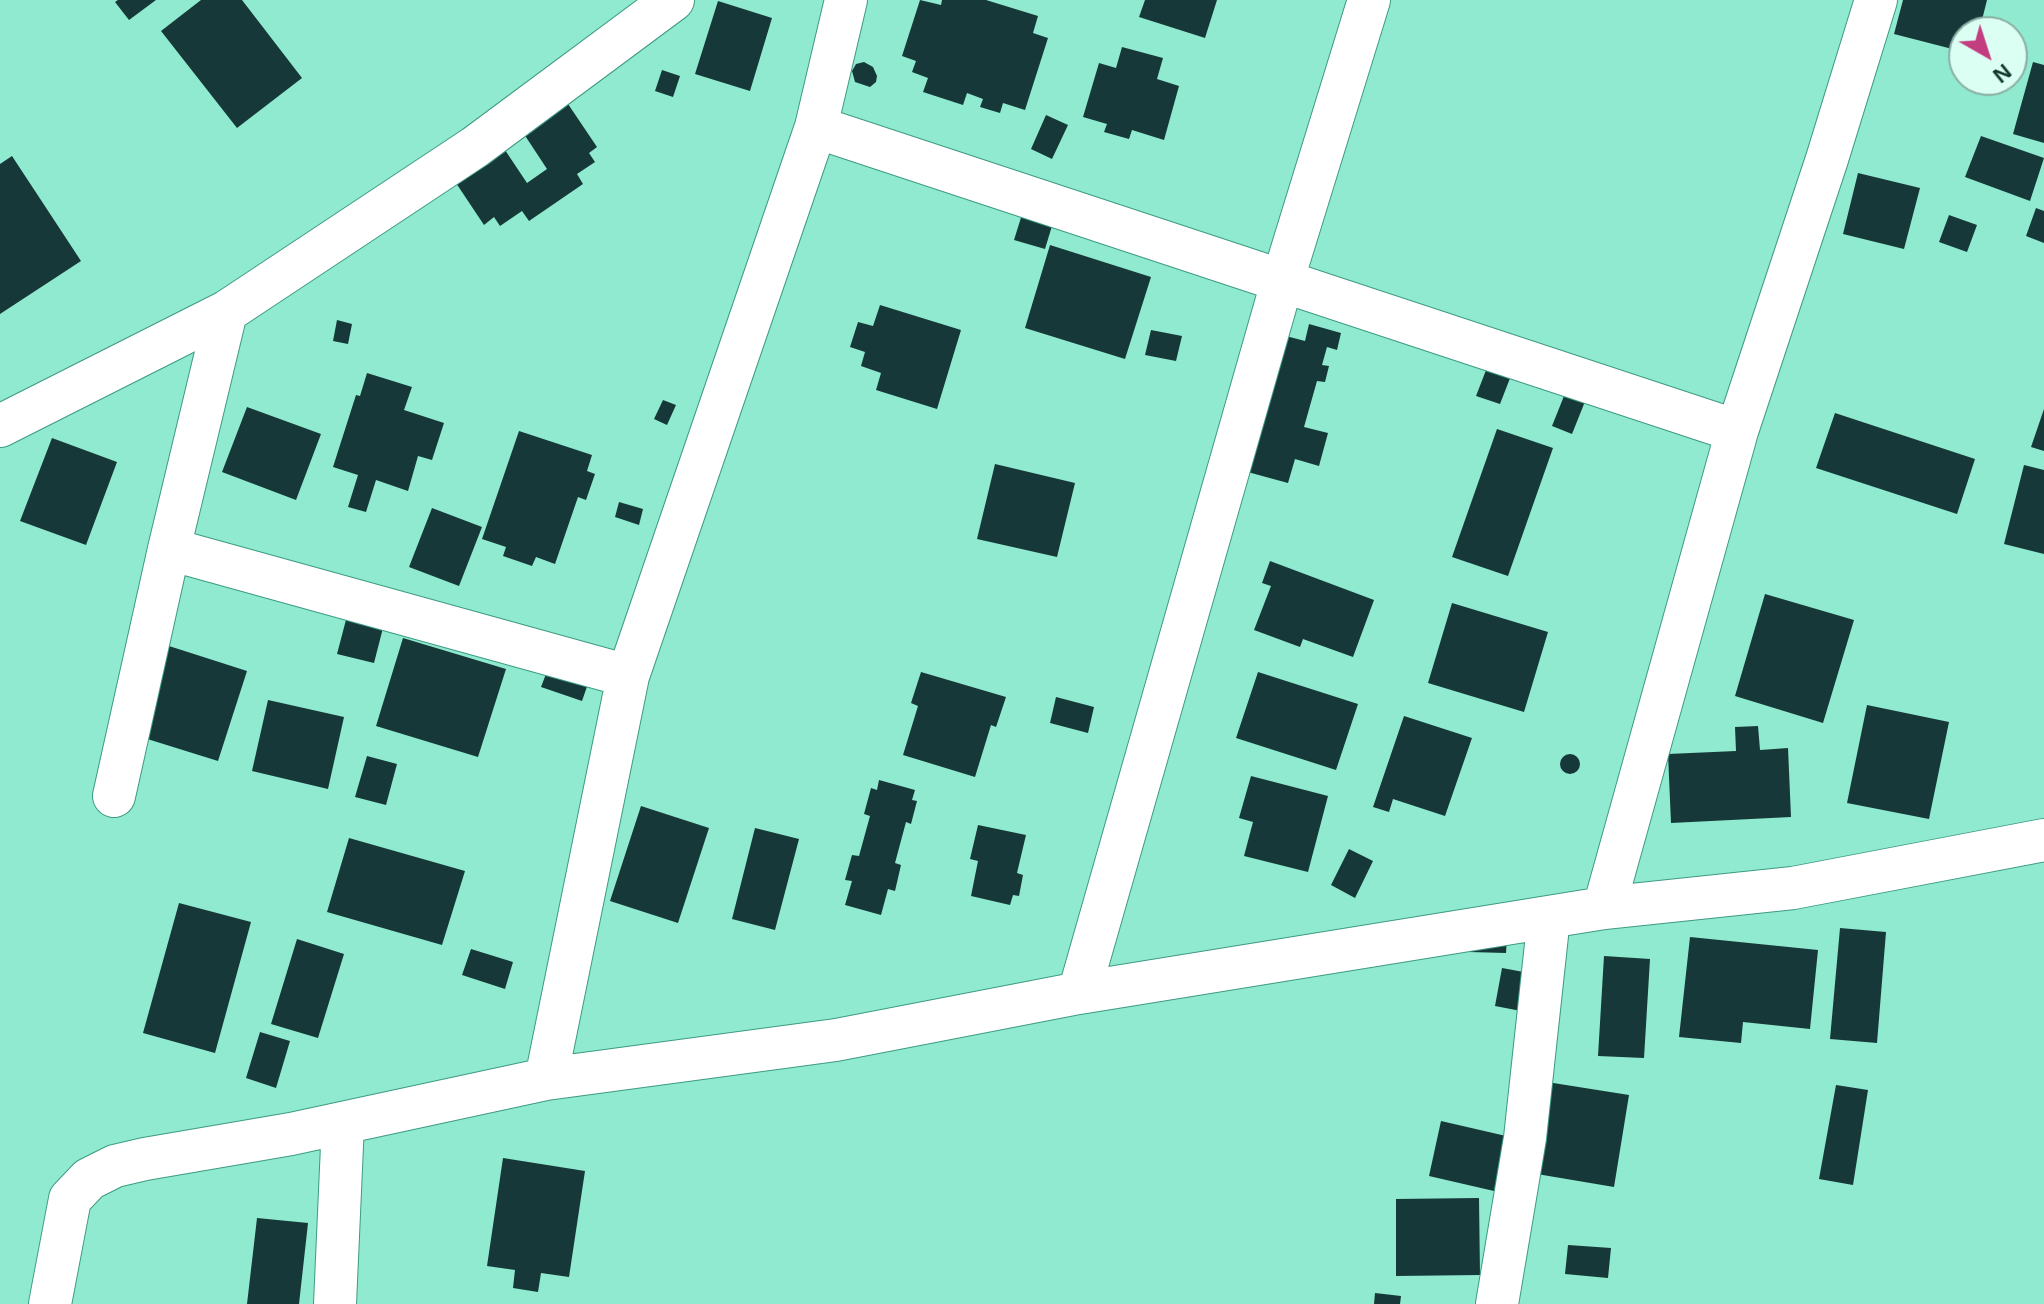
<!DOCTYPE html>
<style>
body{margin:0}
#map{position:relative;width:2044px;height:1304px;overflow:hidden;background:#8feacf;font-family:Helvetica,sans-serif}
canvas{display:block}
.north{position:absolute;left:1948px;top:16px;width:80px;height:80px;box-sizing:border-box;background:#dcfff3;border:2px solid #8aafa4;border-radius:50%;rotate:141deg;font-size:22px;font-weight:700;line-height:32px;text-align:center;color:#10382e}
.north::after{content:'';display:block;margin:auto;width:28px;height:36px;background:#c33e81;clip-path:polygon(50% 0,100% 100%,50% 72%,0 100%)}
</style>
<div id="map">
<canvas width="2044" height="1304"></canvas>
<div class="north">N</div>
</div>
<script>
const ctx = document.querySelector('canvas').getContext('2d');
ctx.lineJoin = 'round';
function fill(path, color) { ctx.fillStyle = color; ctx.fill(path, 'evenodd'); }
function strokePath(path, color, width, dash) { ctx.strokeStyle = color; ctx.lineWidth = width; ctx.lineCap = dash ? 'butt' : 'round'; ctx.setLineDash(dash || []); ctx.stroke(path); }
const building = new Path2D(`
 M118 0H156L129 20 115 2Z
 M201 0H242L302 78 237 128 161 31Z
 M920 0 941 5 942 0H986L1038 16 1033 33 1048 38 1025 110 1003 103 1000 113 980 107 983 99 967 93 963 105 923 92 928 78 912 72 916 61 902 56Z
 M1145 0H1217L1205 38 1139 17Z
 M1903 0H1987L1979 32H1964V52L1894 34Z
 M718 1 772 18 750 91 695 74Z
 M1122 47 1163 58 1157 79 1179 86 1164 140 1132 130 1129 139 1104 132 1107 124 1083 117 1099 63 1116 68Z
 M864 62 873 67 877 76 876 82 870 87 855 82 852 71 856 64Z
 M2033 62 2044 65V143L2013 134Z
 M662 70 680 76 673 97 655 91Z
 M566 101 597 147 589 153 595 162 577 174 583 184 529 221 522 211 500 226 494 217 484 225 454 180 503 147 527 183 547 169 522 131Z
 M1046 115 1068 125 1052 159 1031 149Z
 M1981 136 2044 158 2030 201 1965 177Z
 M12 156 81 261 0 314V164Z
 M1858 173 1920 188 1904 249 1843 234Z
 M1024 208 1055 216 1045 249 1014 240Z
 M2036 208 2044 211V243L2026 236Z
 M1949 215 1977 225 1967 252 1939 242Z
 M1050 245 1151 277 1125 359 1025 328Z
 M880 305 961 330 937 409 876 390 881 373 861 366 865 352 850 347 858 322 873 326Z
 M337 320 352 324 348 344 333 341Z
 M1309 324 1341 333 1337 350 1327 347 1322 365 1329 366 1325 382 1317 381 1304 427 1328 433 1319 466 1295 459 1288 483 1244 471 1282 335 1305 341Z
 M1151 330 1182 336 1176 361 1145 355Z
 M1490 360 1514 368 1500 404 1476 396Z
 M367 373 412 387 404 410 444 423 432 460 418 456 408 491 376 480 366 512 348 507 358 475 333 467 356 395 360 396Z
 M1570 381 1590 389 1572 434 1552 426Z
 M663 400 676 405 667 425 654 419Z
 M247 407 321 434 296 500 222 472Z
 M2044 409V451L2031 447Z
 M1835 413 1975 459 1957 514 1816 468Z
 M1497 429 1553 448 1508 576 1452 557Z
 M519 431 592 455 587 471 595 474 586 500 578 497 555 564 536 557 532 566 503 556 506 547 482 539Z
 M52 438 117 462 86 545 20 521Z
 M995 464 1075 483 1057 557 977 539Z
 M2024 465 2044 470V554L2004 544Z
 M619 502 643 509 639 525 615 517Z
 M432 508 482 527 459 586 409 567Z
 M1270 561 1374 600 1353 657 1303 639 1300 647 1254 630 1271 586 1262 583Z
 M1765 594 1854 620 1823 723 1735 696Z
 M1452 603 1548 632 1524 712 1428 683Z
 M347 616 384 624 374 663 337 654Z
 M403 638 506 669 478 757 376 726Z
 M169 646 247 671 218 761 141 737Z
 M551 661 591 675 582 701 541 687Z
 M921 672 1006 697 996 727 991 725 975 777 903 755 918 706 911 703Z
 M1258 672 1358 704 1336 770 1236 738Z
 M1056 697 1094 707 1088 733 1050 723Z
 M268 700 344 717 328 789 252 771Z
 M1867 705 1949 722 1929 819 1847 803Z
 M1404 716 1472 738 1445 816 1393 799 1389 812 1373 807Z
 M1758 726 1760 750 1788 748 1791 817 1671 823 1668 754 1736 751 1735 727Z
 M1560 764a10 10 0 1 1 20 0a10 10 0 1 1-20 0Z
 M367 756 397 764 386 805 355 797Z
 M1251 776 1328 796 1308 872 1244 856 1253 822 1239 818Z
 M879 780 915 790 912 800 917 801 911 824 906 822 895 863 901 865 895 891 888 889 881 915 845 905 852 881 845 880 852 855 859 856 870 816 864 814 871 788 877 790Z
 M641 806 709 828 678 923 610 901Z
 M978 825 1026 835 1017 873 1023 875 1019 896 1013 895 1010 905 971 896 978 861 970 859Z
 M755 828 799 839 775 930 732 919Z
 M349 838 465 871 442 945 327 912Z
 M1349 849 1373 861 1355 898 1331 885Z
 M179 903 251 922 215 1053 143 1033Z
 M1840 928 1886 932 1877 1043 1830 1039Z
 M1469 936 1507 937 1506 953 1469 952Z
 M1690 937 1818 950 1810 1029 1743 1022 1741 1043 1679 1037Z
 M297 939 344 954 318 1038 271 1024Z
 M471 949 513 962 505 989 462 975Z
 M1604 956 1650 959 1644 1058 1598 1056Z
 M1502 968 1529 973 1521 1011 1495 1006Z
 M260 1032 290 1041 276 1088 246 1078Z
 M1547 1082 1629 1095 1614 1187 1531 1173Z
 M1836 1085 1868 1090 1853 1185 1819 1179Z
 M1441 1121 1506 1136 1494 1191 1429 1176Z
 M503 1158 585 1171 569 1277 541 1273 538 1292 513 1288 515 1270 487 1266Z
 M1479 1198 1480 1275 1396 1276V1199Z
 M257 1218 308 1223 299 1304H247Z
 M1568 1245 1611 1248 1608 1278 1565 1274Z
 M1375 1293 1401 1296 1400 1304H1374Z`);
const minor = new Path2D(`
 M816 127 1737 431
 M0 426 226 312 475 147 673 0
 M169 549 628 676
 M114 796 169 549 226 312
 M1604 908 1737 431 1827 159 1876 0
 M1079 993 1283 279 1369 0
 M546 1079 628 676 816 127 846 0
 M50 1304 70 1199 89 1179 115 1166 145 1159 291 1134 546 1079 836 1040 1079 993 1604 908 1793 888 2044 840
 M335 1304 343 1123
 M1497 1304 1525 1138 1549 917`);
fill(building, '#173838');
strokePath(minor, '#3e9b83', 44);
strokePath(minor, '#fff', 42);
</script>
